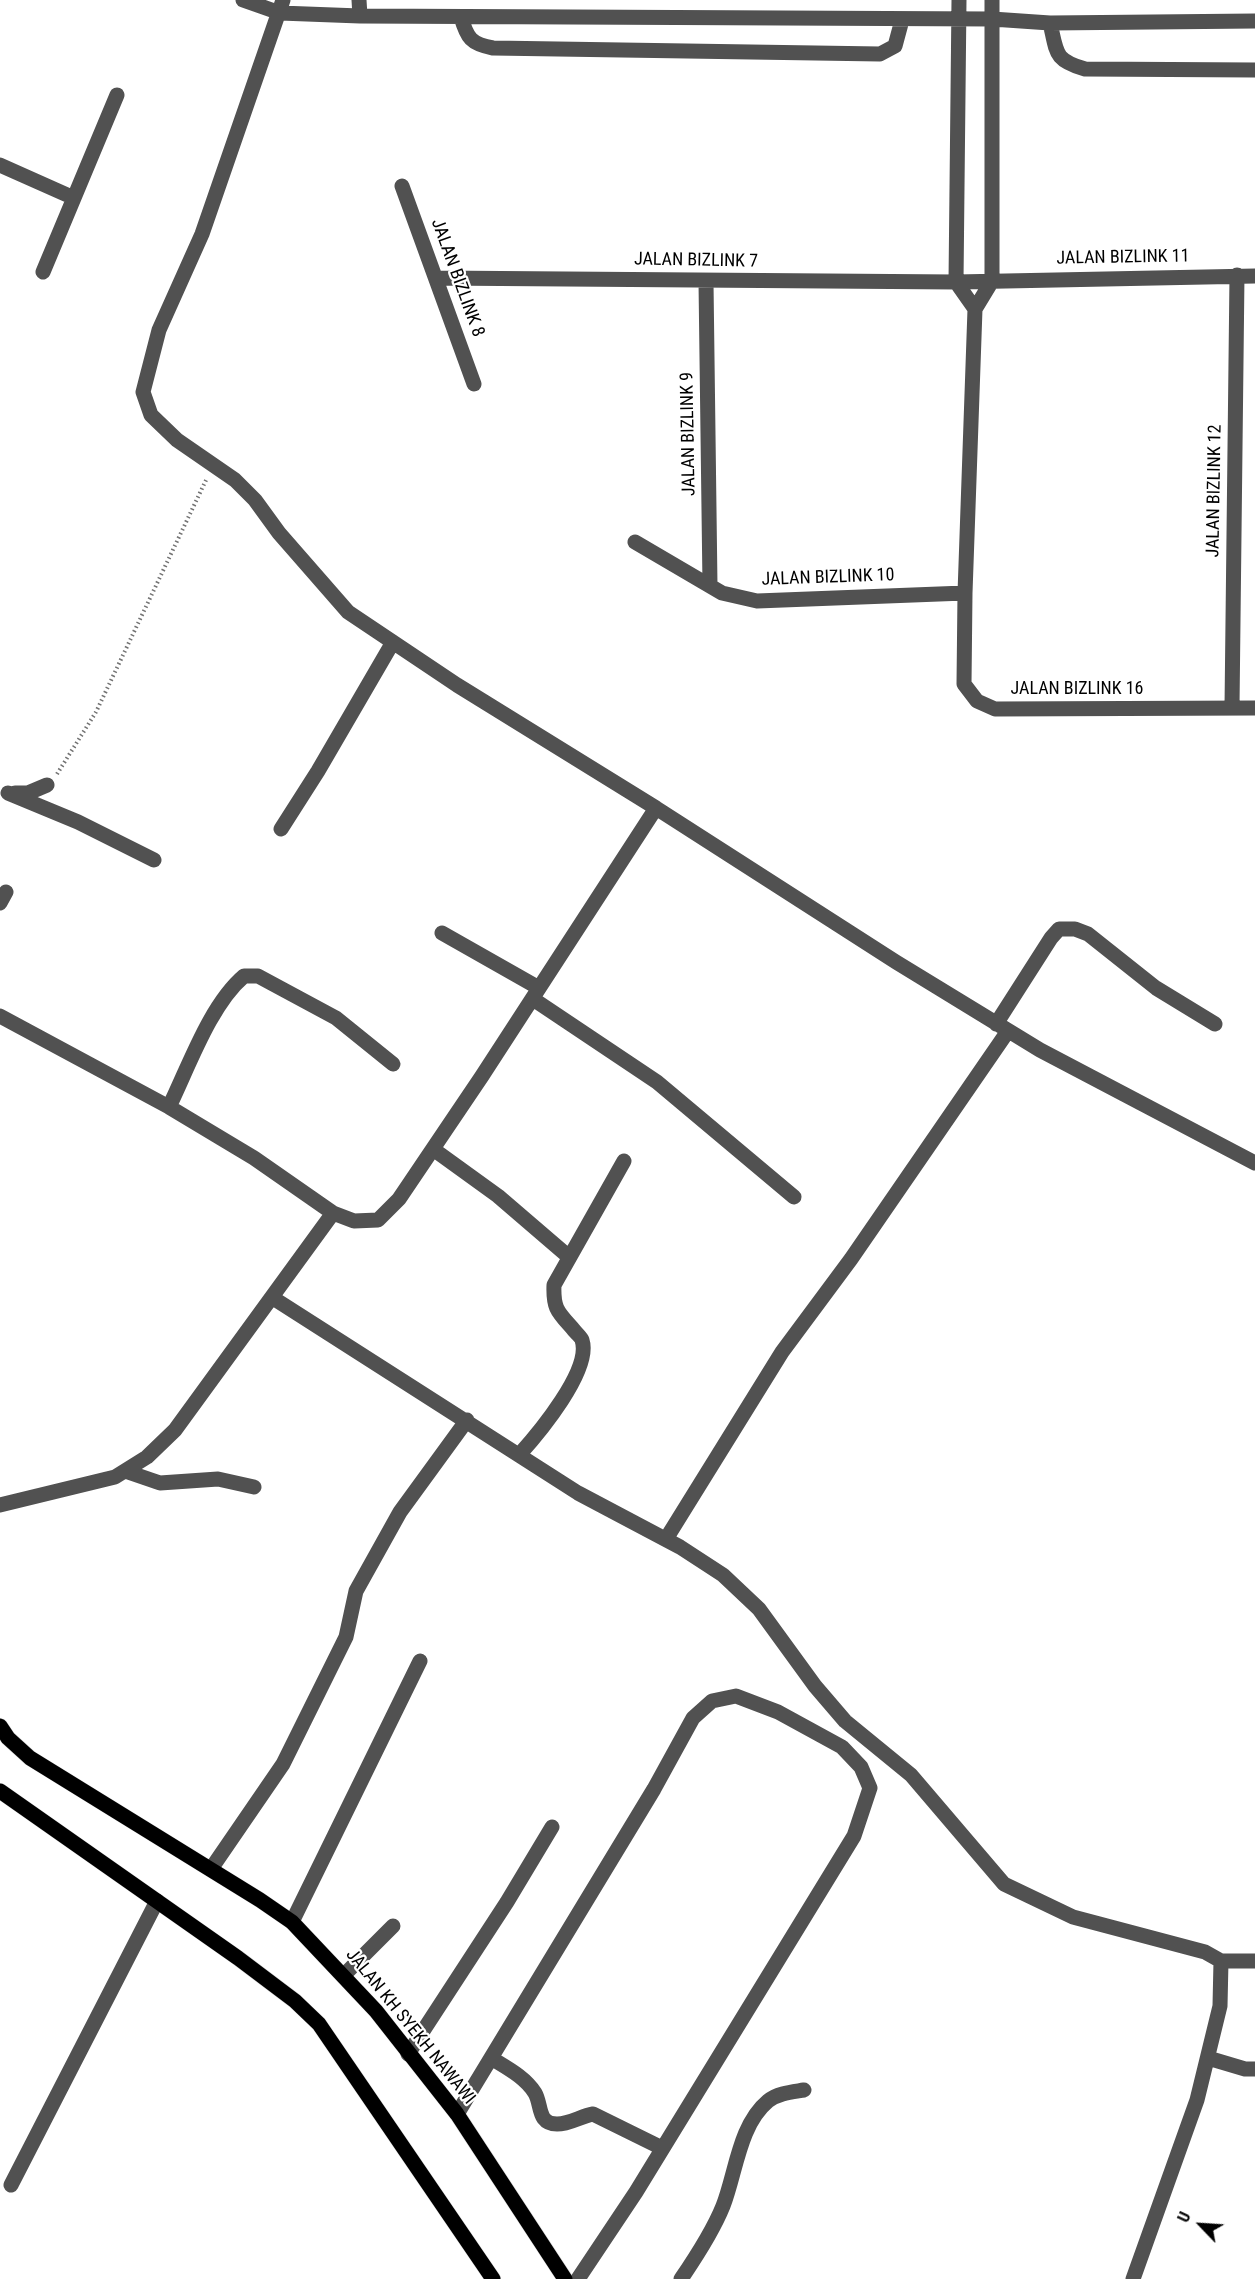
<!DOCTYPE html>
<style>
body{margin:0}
#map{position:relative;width:1255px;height:2279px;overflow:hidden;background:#fff;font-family:"Roboto Condensed",sans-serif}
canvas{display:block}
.north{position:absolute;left:1171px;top:2195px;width:60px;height:60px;-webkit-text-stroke:4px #fff;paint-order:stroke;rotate:295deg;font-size:16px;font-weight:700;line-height:24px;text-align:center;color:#000}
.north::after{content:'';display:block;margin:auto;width:21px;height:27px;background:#000;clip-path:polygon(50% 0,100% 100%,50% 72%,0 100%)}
</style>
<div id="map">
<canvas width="1255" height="2279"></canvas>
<div class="north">U</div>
</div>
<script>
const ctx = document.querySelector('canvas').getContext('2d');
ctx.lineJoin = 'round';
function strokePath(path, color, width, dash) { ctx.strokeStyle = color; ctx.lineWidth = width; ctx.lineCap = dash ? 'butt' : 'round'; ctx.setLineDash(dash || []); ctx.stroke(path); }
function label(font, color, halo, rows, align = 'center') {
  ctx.font = font + ' "Roboto Condensed",sans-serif'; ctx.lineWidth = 4.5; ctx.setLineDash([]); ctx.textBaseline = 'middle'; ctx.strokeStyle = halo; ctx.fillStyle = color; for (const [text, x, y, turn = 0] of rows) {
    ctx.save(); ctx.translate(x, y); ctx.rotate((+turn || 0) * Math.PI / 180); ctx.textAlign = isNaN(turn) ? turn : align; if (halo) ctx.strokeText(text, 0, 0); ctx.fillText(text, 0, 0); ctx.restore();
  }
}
const path = new Path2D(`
 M57 774 96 712 207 478`);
const minor = new Path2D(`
 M243 0 280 13 360 16 992 19 1050 23 1255 21
 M283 0 202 234 159 330 143 392 151 415 177 440 235 480 255 500 279 533 348 612 457 685 656 808
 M359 0 360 16
 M959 0 956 282 975 309
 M992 0V281L975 309 965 593 964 684 977 701 995 709 1255 708
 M461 17C467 38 471 44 493 48L880 54 895 46 902 20
 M1050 23C1057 53 1054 60 1085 69L1255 70
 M0 165 74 198
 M402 186 474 384
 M43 272 117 95
 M436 278 956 282 1255 276
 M706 282 710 586
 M635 542 722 593 757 601 965 593
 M1232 707 1237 275
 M8 793 78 822 154 860
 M15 793H28L47 785
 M281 829 318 771 393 642
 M0 903 6 892
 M442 933 539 988
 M533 999 657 1082 794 1197
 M0 1016 169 1107 254 1158 333 1213 354 1221 378 1220 399 1199 482 1076 656 808 896 962 1040 1050 1255 1163
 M996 1024 1051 938 1059 929H1075L1088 934 1156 988 1215 1024
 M169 1107C189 1066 210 1005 244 976H258L336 1018 393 1064
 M433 1149 498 1196 569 1257
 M273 1298 578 1493 680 1547 723 1575 759 1609 815 1686 845 1721 911 1775 1004 1884 1073 1917 1205 1952 1221 1961
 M519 1455C538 1434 592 1370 582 1340 581 1337 575 1332 573 1329 558 1312 553 1309 554 1285L624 1161
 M125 1471 160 1483 218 1479 254 1487
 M0 1505 115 1477 147 1457 175 1430 333 1213
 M666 1539 782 1352 851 1259 1008 1031
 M211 1869 283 1764 346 1637 356 1591 400 1512 467 1420
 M292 1922 420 1661
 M344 1975 393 1926
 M408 2054 507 1902 552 1827
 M491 2058C507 2068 525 2077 535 2093 542 2105 537 2124 557 2124 570 2124 581 2116 593 2114L662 2148
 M1208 2058 1245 2069H1255
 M457 2114 654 1789 693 1718 712 1701 736 1696 778 1712 842 1747 861 1767 870 1788 854 1836 636 2192 578 2279
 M11 2185 157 1901
 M681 2279C696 2257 713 2231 723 2206 736 2173 739 2125 768 2101 778 2093 792 2092 804 2090
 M1133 2279 1197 2100 1220 2006 1221 1961H1255`);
const major = new Path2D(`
 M0 1726 8 1738 30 1758 260 1900 292 1922 376 2011 457 2114 565 2279
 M0 1791 238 1958 295 2001 319 2024 493 2279`);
const streetNames = [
 ["JALAN BIZLINK 11",1123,258,-1],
 ["JALAN BIZLINK 7",696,261,1],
 ["JALAN BIZLINK 8",457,278,70],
 ["JALAN BIZLINK 9",689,434,-91],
 ["JALAN BIZLINK 12",1215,491,-89],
 ["JALAN BIZLINK 10",828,578,-2],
 ["JALAN BIZLINK 16",1077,689],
 ["JALAN KH SYEKH NAWAWI",410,2027,51]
];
strokePath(major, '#dbdbdb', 16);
strokePath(path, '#737373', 4, [1.5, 3]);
strokePath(minor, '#515151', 15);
strokePath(major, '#000', 15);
label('18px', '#000', '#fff', streetNames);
</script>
